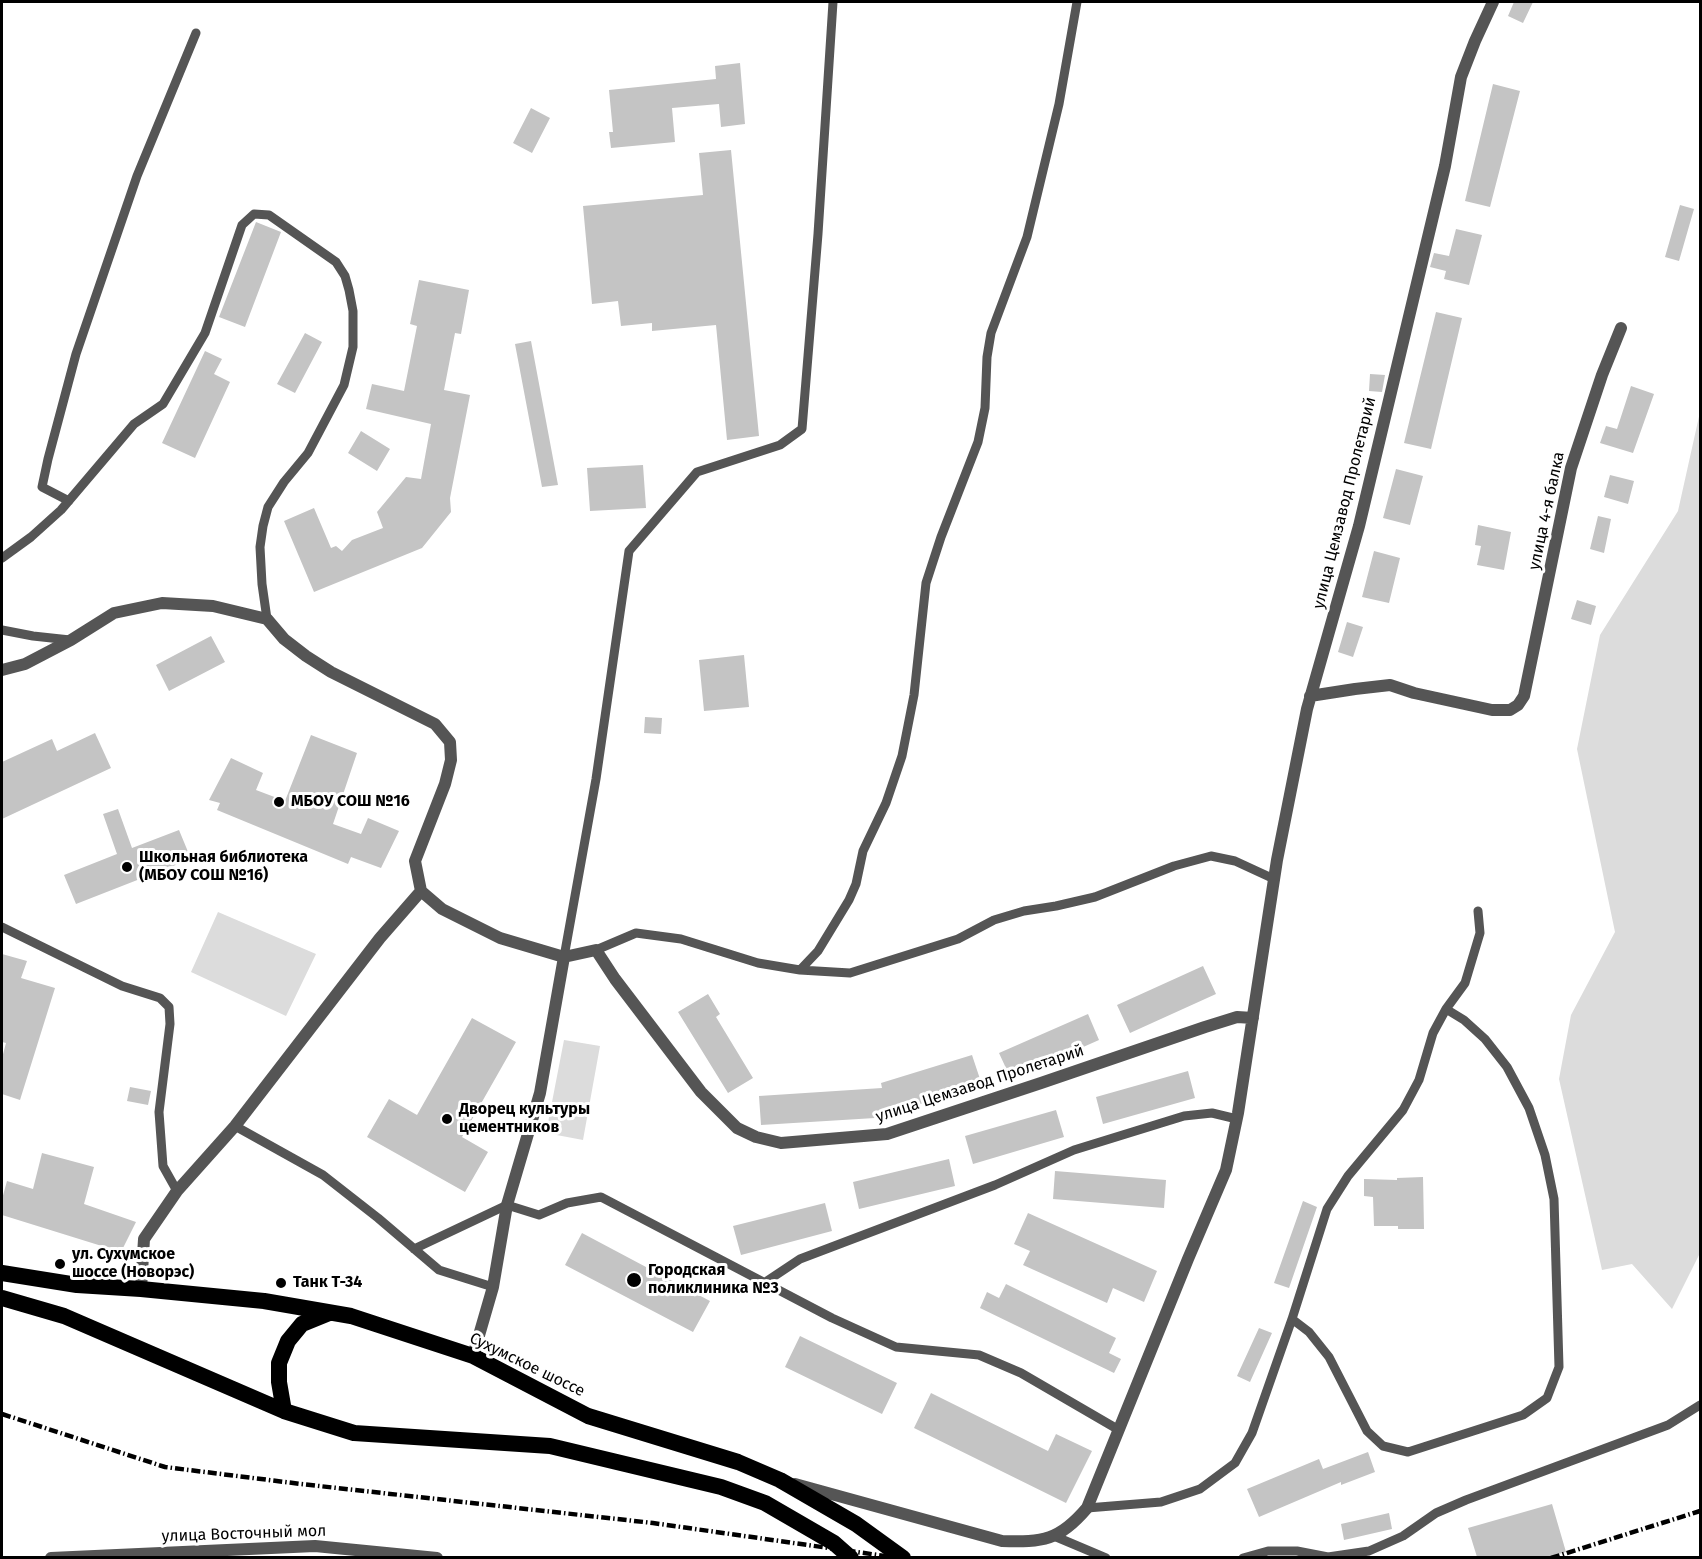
<!DOCTYPE html>
<meta charset="utf-8">
<style>
body{margin:0}
#map{position:relative;width:1702px;height:1559px;overflow:hidden;background:#fff;font-family:"Fira Sans",sans-serif}
canvas{display:block}
.frame{position:absolute;inset:0;border:3px solid #000;pointer-events:none}
</style>
<div id="map">
<canvas width="1702" height="1559"></canvas>
<div class="frame"></div>
</div>
<script>
const ctx = document.querySelector('canvas').getContext('2d');
ctx.lineJoin = 'round';
function fill(path, color) { ctx.fillStyle = color; ctx.fill(path, 'evenodd'); }
function strokePath(path, color, width, dash) { ctx.strokeStyle = color; ctx.lineWidth = width; ctx.lineCap = dash ? 'butt' : 'round'; ctx.setLineDash(dash || []); ctx.stroke(path); }
function label(font, color, halo, rows, align = 'center') {
  ctx.font = font + ' "Fira Sans",sans-serif'; ctx.lineWidth = 6; ctx.setLineDash([]); ctx.textBaseline = 'middle'; ctx.strokeStyle = halo; ctx.fillStyle = color; for (const [text, x, y, turn = 0] of rows) {
    ctx.save(); ctx.translate(x, y); ctx.rotate((+turn || 0) * Math.PI / 180); ctx.textAlign = isNaN(turn) ? turn : align; if (halo) ctx.strokeText(text, 0, 0); ctx.fillText(text, 0, 0); ctx.restore();
  }
}
const green = new Path2D(`
 M1700 412V1253L1672 1309 1632 1264 1602 1270 1559 1079 1571 1015 1615 932 1577 749 1600 635 1678 511Z
 M218 912 316 954 286 1016 191 972Z
 M564 1040 600 1046 583 1140 546 1133Z`);
const building = new Path2D(`
 M1514 2H1533L1523 23 1508 16Z
 M740 63 745 124 721 127 719 104 672 108 675 142 611 148 609 132H613L609 90 716 79 715 66Z
 M1493 84 1520 91 1490 207 1465 201Z
 M531 108 550 118 532 153 513 143Z
 M731 150 759 436 727 440 716 325 652 331V323L621 326 618 301 592 304 583 206 703 195 699 153Z
 M1680 205 1694 209 1679 261 1665 257Z
 M256 222 281 232 245 327 219 317Z
 M1456 229 1482 235 1469 285 1444 279 1446 271 1430 267 1434 253 1449 256Z
 M419 280 469 290 461 334 455 333 444 390 470 395 450 498 451 512 422 548 314 592 284 521 314 508 331 548 336 546 342 551 352 540 383 528 377 512 406 477 421 479 431 424 366 409 372 384 404 391 417 326 410 324Z
 M1436 312 1462 318 1431 449 1404 443Z
 M305 333 322 342 295 393 277 384Z
 M531 341 558 485 542 487 515 344Z
 M205 351 222 359 214 374 230 382 195 458 162 443Z
 M1370 374 1385 375 1382 392 1369 391Z
 M1631 386 1654 394 1633 453 1600 443 1606 426 1617 429Z
 M361 431 390 449 377 471 348 453Z
 M643 465 646 508 590 511 587 468Z
 M1396 469 1423 476 1410 525 1383 518Z
 M1610 475 1634 481 1628 504 1604 497Z
 M1598 516 1611 519 1604 553 1590 549Z
 M1478 525 1511 532 1504 570 1477 565 1481 546 1475 545Z
 M1374 551 1400 558 1389 603 1362 597Z
 M1577 600 1596 606 1591 625 1571 619Z
 M1347 622 1363 627 1353 657 1338 652Z
 M211 636 225 662 169 691 156 665Z
 M744 655 749 707 704 711 699 660Z
 M645 717 662 718 661 734 644 733Z
 M95 733 111 768 2 819V762L52 739 57 751Z
 M311 735 357 753 333 824 361 834 368 818 399 831 381 868 351 857 348 864 217 810 220 803 209 800 231 758 263 773 256 790 285 801Z
 M118 809 132 848 179 830 191 859 76 904 64 875 117 854 103 814Z
 M2 954 27 961 21 978 55 988 20 1100 2 1094V1058L6 1043 2 1042Z
 M1203 966 1216 994 1130 1033 1117 1005Z
 M708 994 720 1014 716 1017 753 1078 728 1093 678 1012Z
 M1088 1014 1099 1040 1011 1079 999 1053Z
 M472 1018 516 1042 462 1137 488 1152 465 1192 367 1137 389 1099 417 1115Z
 M972 1055 982 1085 875 1118 761 1125 759 1096 882 1088 881 1083Z
 M1188 1071 1195 1098 1103 1124 1096 1097Z
 M130 1087 151 1091 148 1105 127 1101Z
 M1056 1110 1064 1137 973 1164 965 1136Z
 M42 1153 94 1167 84 1204 136 1222 121 1252 2 1215V1199L7 1181 33 1189Z
 M949 1159 955 1186 859 1209 853 1182Z
 M1055 1171 1166 1180 1164 1208 1053 1199Z
 M1423 1177 1424 1229H1398V1226H1374L1373 1197 1364 1196V1179L1397 1180V1178Z
 M1303 1201 1317 1207 1289 1288 1274 1283Z
 M825 1203 832 1231 741 1255 733 1226Z
 M1028 1213 1157 1271 1144 1302 1113 1288 1107 1303 1023 1265 1030 1251 1014 1244Z
 M582 1233 710 1301 693 1332 565 1265Z
 M1006 1284 1116 1338 1109 1353 1121 1359 1114 1373 980 1308 987 1292 999 1298Z
 M1259 1328 1272 1333 1250 1382 1237 1376Z
 M800 1336 897 1383 882 1414 785 1367Z
 M931 1393 1048 1451 1056 1434 1092 1451 1066 1503 914 1428Z
 M1368 1452 1375 1472 1341 1485V1482L1259 1517 1247 1489 1319 1459 1323 1469Z
 M1552 1504 1566 1552 1548 1557H1477L1468 1528Z
 M1389 1513 1392 1529 1344 1540 1341 1524Z`);
const service = new Path2D(`
 M69 501 42 487 48 459 76 354 137 176 196 33
 M2 558 31 537 61 510 134 424 163 404 205 333 242 225 254 214 269 215 336 262 345 276 349 290 353 311V347L344 385 308 453 284 482 268 507 263 526 260 547 262 584 267 619
 M2 630 33 636 70 640
 M2 927 122 986 160 998 169 1007 170 1024 159 1112 163 1166 177 1191
 M596 950 636 933 681 939 758 963 800 970 850 973 958 939 994 920 1024 911 1056 906 1095 897 1174 866 1211 856 1235 861 1274 879
 M564 957 596 779 629 551 697 472 780 445 802 429 818 234 833 2
 M800 970 818 951 849 900 856 884 863 851 886 803 902 756 914 695 926 583 941 537 978 442 985 408 987 357 991 333 1027 237 1059 104 1077 2
 M235 1126 323 1175 378 1218 439 1270 493 1287
 M414 1249 507 1205 539 1215 567 1203 601 1197 832 1318 896 1347 979 1355 1021 1373 1119 1430
 M764 1283 800 1259 995 1185 1074 1150 1184 1116 1212 1113 1237 1119
 M1292 1319 1309 1332 1329 1357 1367 1431 1383 1446 1408 1452 1523 1415 1547 1398 1559 1367 1554 1199 1545 1155 1529 1108 1507 1067 1485 1039 1464 1020 1446 1009
 M1087 1508 1161 1502 1200 1489 1235 1463 1252 1433 1292 1319 1327 1209 1348 1176 1403 1110 1419 1080 1433 1033 1446 1009 1465 983 1480 933 1478 911
 M1054 1536 1106 1558
 M1243 1558 1268 1551H1297L1328 1557 1369 1551 1403 1536 1436 1513 1466 1500 1668 1425 1700 1405`);
const minor = new Path2D(`
 M2 670 25 664 71 640 114 613 162 603 213 606 267 619 284 639 306 656 331 672 435 724 450 742 451 760 445 784 415 861 421 891
 M1310 696 1355 689 1390 685 1414 693 1492 710H1510L1518 705 1524 696 1571 468 1602 375 1621 328
 M421 891 442 909 500 938 564 957 596 950 615 979 701 1092 737 1128 756 1137 781 1143 887 1134 1041 1083 1205 1027 1237 1017 1253 1018
 M141 1289 144 1239 177 1191 235 1126 380 938 421 891
 M473 1356 493 1287 507 1205 540 1093 564 957
 M795 1484 1002 1541C1043 1542 1059 1541 1087 1508L1188 1259 1226 1170 1238 1113 1277 860 1307 709 1359 526 1445 166 1461 77 1475 41 1493 2
 M51 1558 315 1546 437 1558`);
const trunk = new Path2D(`
 M2 1273 77 1285 141 1289 264 1301 351 1316 473 1356 588 1416 738 1462 780 1480 856 1524 903 1558
 M2 1298 64 1316 284 1411 354 1433 550 1446 721 1487 765 1503 834 1543 851 1558
 M284 1411 279 1382V1363L288 1341 302 1324 329 1313`);
const rail = new Path2D(`
 M2 1414 165 1467 301 1484 653 1523 899 1558
 M1551 1558 1700 1511`);
const markers = [
 [279,802,6,"#000"],
 [127,867,6,"#000"],
 [447,1119,6,"#000"],
 [60,1264,6,"#000"],
 [634,1280,8,"#000"],
 [281,1283,6,"#000"]
];
const streetNames = [
 ["улица Цемзавод Пролетарий",1345,503,-76],
 ["улица 4-я балка",1547,511,-78],
 ["улица Цемзавод Пролетарий",980,1084,-18],
 ["Сухумское шоссе",527,1365,26],
 ["улица Восточный мол",244,1534,-2]
];
const poiNames = [
 ["МБОУ СОШ №16",291,802],
 ["Школьная библиотека",139,858],
 ["(МБОУ СОШ №16)",139,876],
 ["Дворец культуры",459,1110],
 ["цементников",459,1128],
 ["ул. Сухумское",72,1255],
 ["шоссе (Новорэс)",72,1273],
 ["Городская",648,1271],
 ["поликлиника №3",648,1289],
 ["Танк Т-34",293,1283]
];
fill(green, '#dcdcdc');
fill(building, '#c4c4c4');
strokePath(service, '#555', 9);
strokePath(minor, '#555', 12);
strokePath(trunk, '#000', 16);
strokePath(rail, '#000', 4.5, [9, 3, 1.5, 3]);
for (const [x, y, r, color] of markers) { const dot = new Path2D(); dot.arc(x, y, r, 0, 2 * Math.PI); ctx.fillStyle = color; ctx.fill(dot); strokePath(dot, '#fff', 2); }
label('16px', '#000', '#fff', streetNames);
label('bold 16px', '#000', '#fff', poiNames, 'left');
</script>
